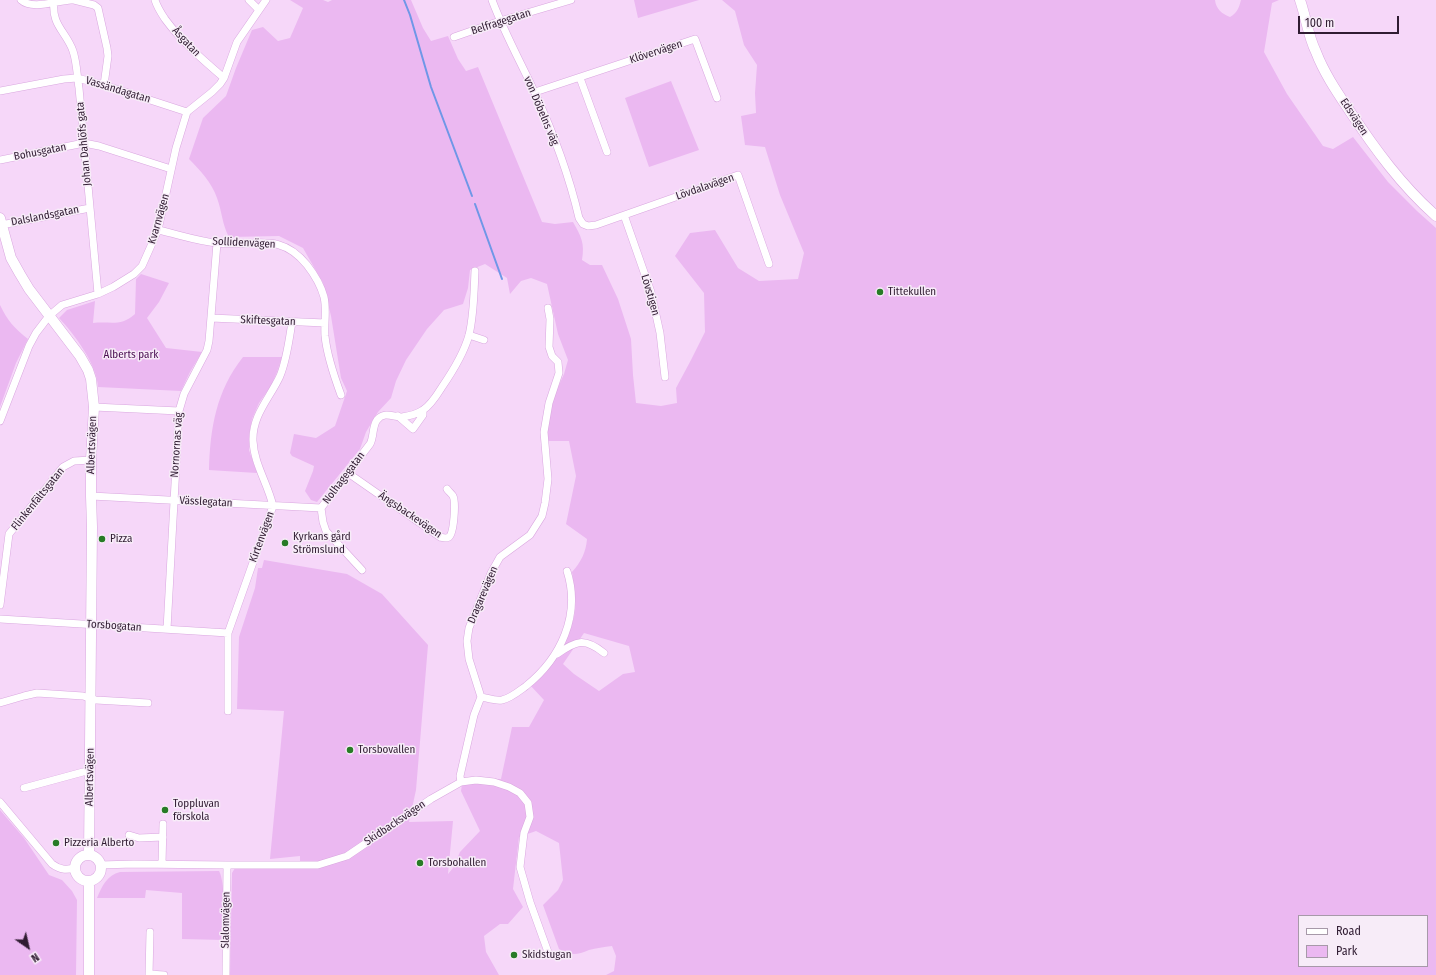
<!DOCTYPE html>
<meta charset="utf-8">
<style>
body{margin:0}
#map{position:relative;width:1436px;height:975px;overflow:hidden;background:#f6d7f9;font-family:"Fira Sans Condensed",sans-serif}
canvas{display:block}
.legend{position:absolute;left:1298px;top:915px;width:130px;height:52px;box-sizing:border-box;background:#f7ecf8;border:1px solid #a799a9;margin:0;padding:5px 7px;list-style:none;font-size:12px;color:#301c32}
.legend li{display:flex;align-items:center;gap:8px;height:20px}
.legend b{width:20px;border:1px solid #a799a9}
.north{position:absolute;left:8px;top:927px;width:40px;height:40px;-webkit-text-stroke:3px #f7ecf8;paint-order:stroke;rotate:146deg;font-size:11px;font-weight:700;line-height:16px;text-align:center;color:#301c32}
.north::after{content:'';display:block;margin:auto;width:14px;height:18px;background:#301c32;clip-path:polygon(50% 0,100% 100%,50% 72%,0 100%)}
.scale{position:absolute;left:1298px;top:16px;width:101px;height:18px;box-sizing:border-box;border:2px solid #301c32;border-top:0;padding-left:5px;font-size:12px;line-height:14px;white-space:nowrap;color:#301c32;-webkit-text-stroke:3px #f7ecf8;paint-order:stroke}
</style>
<div id="map">
<canvas width="1436" height="975"></canvas>
<ul class="legend">
<li><b style="height:5px;background:#fff"></b>Road</li>
<li><b style="height:11px;background:#ebb8f1"></b>Park</li>
</ul>
<div class="north">N</div>
<div class="scale">100 m</div>
</div>
<script>
const ctx = document.querySelector('canvas').getContext('2d');
ctx.lineJoin = 'round';
function fill(path, color) { ctx.fillStyle = color; ctx.fill(path, 'evenodd'); }
function strokePath(path, color, width, dash) { ctx.strokeStyle = color; ctx.lineWidth = width; ctx.lineCap = dash ? 'butt' : 'round'; ctx.setLineDash(dash || []); ctx.stroke(path); }
function label(font, color, halo, rows, align = 'center') {
  ctx.font = font + ' "Fira Sans Condensed",sans-serif'; ctx.lineWidth = 3; ctx.setLineDash([]); ctx.textBaseline = 'middle'; ctx.strokeStyle = halo; ctx.fillStyle = color; for (const [text, x, y, turn = 0] of rows) {
    ctx.save(); ctx.translate(x, y); ctx.rotate((+turn || 0) * Math.PI / 180); ctx.textAlign = isNaN(turn) ? turn : align; if (halo) ctx.strokeText(text, 0, 0); ctx.fillText(text, 0, 0); ctx.restore();
  }
}
const green = new Path2D(`
 M290 0H323L328 2 332 0H411L423 28 431 41 448 36 458 59 466 71 478 67 542 222 555 224 573 222C581 236 585 243 582 260L590 265H602L618 299 631 339 633 375 636 403 661 406 677 403 676 388 691 360 705 332 704 293 675 256 690 233 715 230 738 268 759 281 798 279 804 253 780 195 765 147 745 145 741 116 756 113 755 93 757 65 744 45 735 11 722 0H1215C1216 9 1222 14 1230 17 1237 13 1239 8 1241 0H1279L1272 3 1264 52 1287 94 1323 146 1333 149 1353 137 1388 182 1417 211 1436 228V975H606L614 971 616 956 612 946C604 947 596 948 589 950 577 955 571 956 559 949L543 905 558 890 563 880 559 843 536 831 519 837 513 889 523 907 508 924H500L484 936 486 952 499 975H230L232 873 235 868 300 869V856L270 859 284 711 237 709 239 637 255 588 258 568H262L264 560 347 574 382 594 428 645 416 790 409 822 453 821 448 874 453 868 460 852 480 831 461 791 463 778 501 779 512 727H529L544 700 529 684C541 668 567 639 573 621 578 605 574 588 572 572 581 562 586 552 587 539L566 524 576 476 569 441H548L546 429 550 405 564 374 568 360 558 334 547 284 531 278 521 281 510 294 507 278 485 264 470 270 468 288 463 304 444 310 427 329 406 360 396 381 391 398 378 412 366 432 360 449 317 502 311 500 305 491 313 471 314 466 292 456 290 453 294 434 316 438 335 426 347 391 341 378 331 316 323 283 303 248 279 236 229 237C222 224 222 211 217 198 212 183 200 170 189 159L203 118 226 96 236 68 252 30 263 27 278 41 290 38 303 8ZM584 633 629 646 635 672 623 674 599 691 574 674 563 664ZM1299 916H1427V966H1299Z
 M634 0H699L638 18Z
 M671 81 699 150 649 167 625 98Z
 M141 274 169 283 159 302 147 318 166 348 202 352 190 372 181 391 98 387C97 364 74 334 59 318L67 310 95 301 93 323C111 321 121 327 135 314L136 279Z
 M0 305C7 320 15 329 28 339L16 363 0 407Z
 M243 357H282L277 372 271 386 259 403 252 419 249 435V450L257 473 209 470C210 429 216 391 243 357Z
 M0 810 24 838 49 875 62 880 72 891 77 900 76 975H0Z
 M219 871C226 883 223 924 223 940L182 939V893L146 890 145 898H97C102 886 107 875 120 872Z`);
const stream = new Path2D(`
 M404 0 410 15 431 87 472 196
 M475 204 502 279`);
const street = new Path2D(`
 M21 0C32 10 56 1 71 0
 M54 0C51 26 66 31 73 51 77 63 77 76 79 88L98 294
 M74 0 94 5 98 8 107 48 108 56 104 85
 M155 0C157 7 161 13 165 19 182 42 203 60 224 78
 M249 0 259 10
 M492 0C504 32 520 61 534 91 553 132 569 175 579 218L583 224 588 226 596 225 738 175 769 264
 M454 37 500 21 571 0
 M580 78 607 152
 M0 91 64 79 77 78 104 85 187 112
 M535 92 695 39 717 98
 M0 160 84 143 99 146 171 169
 M624 215 651 292 660 333 665 377
 M1 225 90 208
 M158 230C177 234 197 241 217 243 253 248 279 230 307 265 314 274 321 286 324 297 327 310 324 323 325 336 327 356 334 376 341 395
 M211 318 325 323
 M469 335 484 340
 M94 407 179 411
 M398 416 413 429 423 415V410
 M0 421 29 346 36 333 49 316 62 305 98 294 113 287 134 274 142 266 158 230 176 148 187 112 212 92 220 84 224 78 237 42 266 0
 M348 473 440 537C444 538 446 539 449 537 454 533 456 502 453 496 452 494 449 492 447 489
 M91 496 321 508
 M362 570 326 531 323 522 321 508 370 444C374 437 372 427 377 420 384 411 393 417 402 417 409 416 417 414 423 410 431 405 437 395 442 387 453 371 464 353 469 335 474 314 474 291 475 271
 M0 605 9 534 63 467 74 461 91 460
 M0 619 228 633
 M167 629 179 411 184 394 207 350 209 341 217 243
 M557 654C576 641 584 637 604 653
 M481 697C487 698 495 701 502 700 511 698 519 691 526 686 561 658 581 615 567 571
 M0 703 24 696 37 693 83 696 96 700 148 703
 M228 711V633L273 506C268 484 254 464 253 441 252 415 270 398 280 376 287 359 289 340 292 322
 M461 782 460 776 474 715 481 697 469 659 467 641 469 628 491 573 500 557 530 535 542 516 545 503 548 479 544 432 549 403 559 373 558 362 552 356 549 347 550 319 548 308
 M24 788 83 772 90 771
 M0 802 52 864C60 870 66 870 75 868
 M129 835 139 838 163 837
 M162 864 163 824
 M100 865 134 864 227 865H318L347 856 431 799 461 782 476 780 494 782 509 787 520 793 528 803 530 817 524 833 520 867 530 902 548 952
 M149 974 164 975
 M149 975 150 932
 M226 975 227 865`);
const secondary = new Path2D(`
 M1300 0C1306 17 1308 36 1316 52 1324 73 1337 92 1349 110 1375 149 1401 185 1436 216
 M0 218 11 258 20 274 29 289 80 356 88 370 91 379 94 407 91 460V496L92 527 89 855
 M75 868a13 13 0 1 1 26 0a13 13 0 1 1-26 0Z
 M89 881V975`);
const markers = [
 [880,292,4,"#277b26"],
 [102,539,4,"#277b26"],
 [285,543,4,"#277b26"],
 [350,750,4,"#277b26"],
 [165,810,4,"#277b26"],
 [56,843,4,"#277b26"],
 [420,863,4,"#277b26"],
 [514,955,4,"#277b26"]
];
const streetNames = [
 ["Belfragegatan",501,22,-18],
 ["Åsgatan",186,42,47],
 ["Klövervägen",656,52,-18],
 ["Vassändagatan",118,90,17],
 ["von Döbelns väg",541,111,67],
 ["Edsvägen",1354,117,57],
 ["Johan Dahlöfs gata",84,144,-95],
 ["Bohusgatan",40,152,-11],
 ["Lövdalavägen",705,187,-19],
 ["Dalslandsgatan",45,216,-11],
 ["Kvarnvägen",159,219,-74],
 ["Sollidenvägen",244,243,3],
 ["Lövstigen",650,295,74],
 ["Skiftesgatan",268,321,2],
 ["Albertsvägen",92,445,-88],
 ["Nornornas väg",177,445,-86],
 ["Nolhagegatan",344,478,-53],
 ["Flinkenfältsgatan",38,499,-51],
 ["Vässlegatan",206,502,3],
 ["Ängsbackevägen",410,515,34],
 ["Kirtenvägen",262,537,-70],
 ["Dragarevägen",483,595,-67],
 ["Torsbogatan",114,626,4],
 ["Albertsvägen",90,777,-89],
 ["Skidbacksvägen",395,823,-34],
 ["Slalomvägen",226,920,-89]
];
const poiNames = [
 ["Tittekullen",888,292],
 ["Kyrkans gård",293,537],
 ["Strömslund",293,550],
 ["Pizza",110,539],
 ["Torsbovallen",358,750],
 ["Toppluvan",173,804],
 ["förskola",173,817],
 ["Pizzeria Alberto",64,843],
 ["Torsbohallen",428,863],
 ["Skidstugan",522,955]
];
const parkNames = [
 ["Alberts park",131,355]
];
fill(green, '#ebb8f1');
strokePath(stream, '#6f97e7', 2);
strokePath(street, '#d9a7df', 8);
strokePath(secondary, '#d9a7df', 11);
strokePath(street, '#fff', 7);
strokePath(secondary, '#fff', 10);
for (const [x, y, r, color] of markers) { const dot = new Path2D(); dot.arc(x, y, r, 0, 2 * Math.PI); ctx.fillStyle = color; ctx.fill(dot); strokePath(dot, '#f7ecf8', 1.5); }
label('11px', '#301c32', '#f7ecf8', streetNames);
label('11px', '#301c32', '#f7ecf8', poiNames, 'left');
label('11px', '#480b50', '#f7ecf8', parkNames);
</script>
